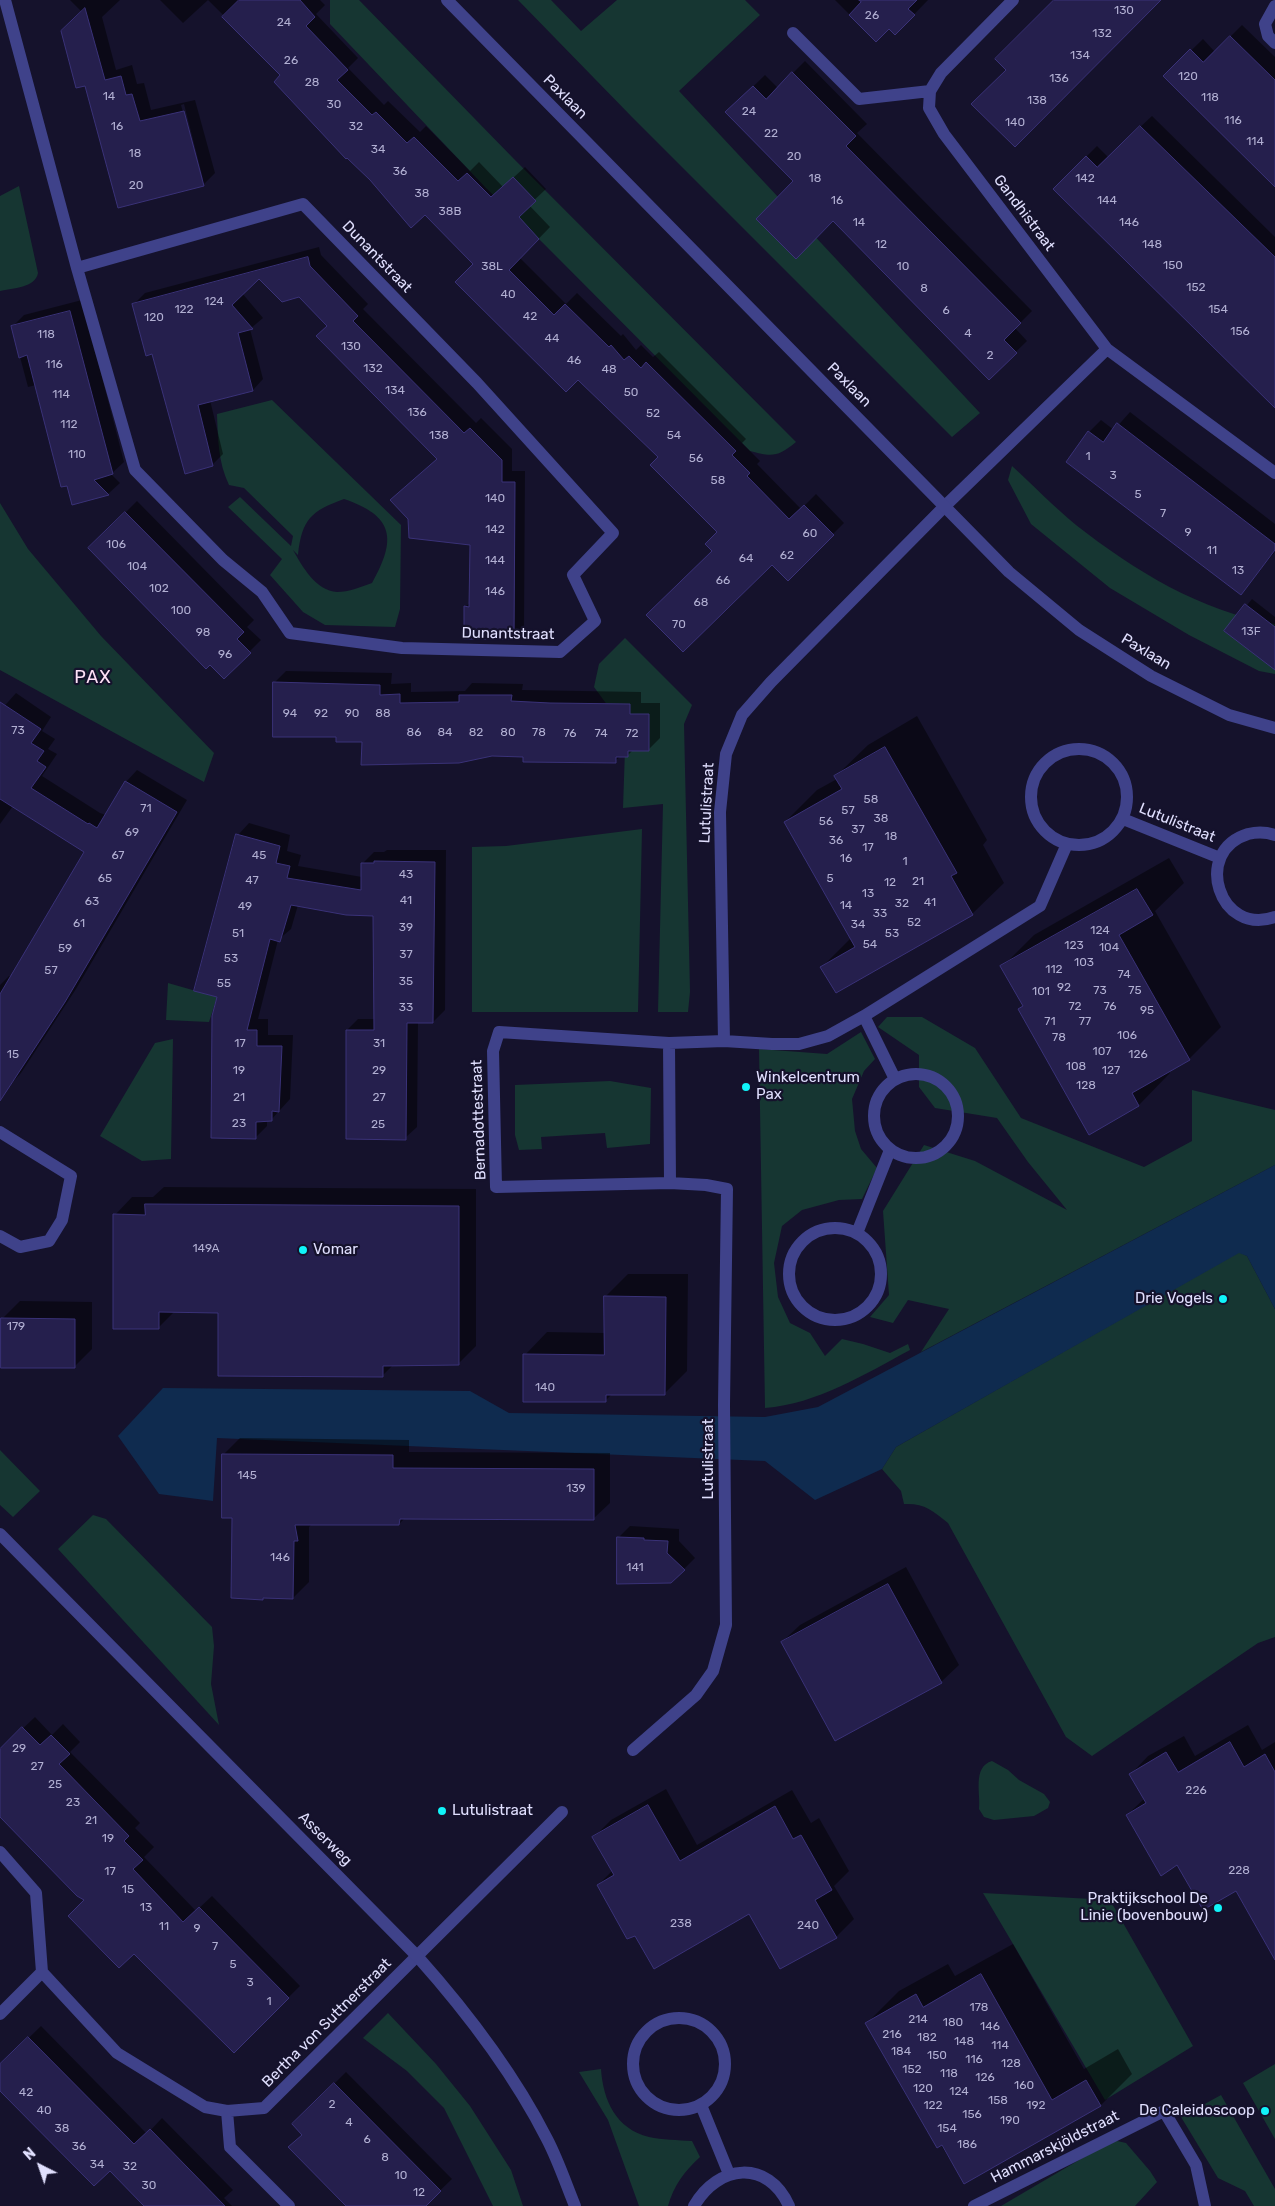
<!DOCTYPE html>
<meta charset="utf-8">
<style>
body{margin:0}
#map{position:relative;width:1275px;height:2206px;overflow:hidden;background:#15122c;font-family:Rubik,sans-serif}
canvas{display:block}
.north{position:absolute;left:15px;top:2141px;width:50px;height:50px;-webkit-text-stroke:4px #15122c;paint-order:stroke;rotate:319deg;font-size:14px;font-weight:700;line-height:20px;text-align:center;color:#e0dffe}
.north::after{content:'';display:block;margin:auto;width:18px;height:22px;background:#e0dffe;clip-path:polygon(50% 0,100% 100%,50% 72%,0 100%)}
</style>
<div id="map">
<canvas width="1275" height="2206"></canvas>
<div class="north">N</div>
</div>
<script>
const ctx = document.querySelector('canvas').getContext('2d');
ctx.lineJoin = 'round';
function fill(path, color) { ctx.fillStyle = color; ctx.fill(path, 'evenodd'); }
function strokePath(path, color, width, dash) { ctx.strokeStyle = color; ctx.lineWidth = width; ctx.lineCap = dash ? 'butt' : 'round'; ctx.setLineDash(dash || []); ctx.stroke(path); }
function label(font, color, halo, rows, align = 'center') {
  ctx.font = font + ' Rubik,sans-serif'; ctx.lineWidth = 4.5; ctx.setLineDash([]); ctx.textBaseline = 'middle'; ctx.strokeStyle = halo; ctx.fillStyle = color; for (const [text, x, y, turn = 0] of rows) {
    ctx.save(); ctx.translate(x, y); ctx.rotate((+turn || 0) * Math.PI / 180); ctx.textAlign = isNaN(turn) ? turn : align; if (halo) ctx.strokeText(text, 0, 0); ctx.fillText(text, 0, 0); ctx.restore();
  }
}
const green = new Path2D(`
 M330 0H359L514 159 796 442C778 457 772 457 750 451L542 242 486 188 330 24Z
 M518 0H551L581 31 617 0H745L760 15 679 91 980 413 952 437 631 116Z
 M19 186 38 273C35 288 13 288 0 291V196Z
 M272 400 401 525 400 609 395 627 325 625 303 612 270 575 282 559 228 507 240 497 291 546 293 536 244 488 229 485C218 462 218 439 217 414ZM344 499C394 516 397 539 372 583 361 587 349 592 337 592 316 591 302 566 293 550L298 555C302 519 311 511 344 499Z
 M1012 466C1033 485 1054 507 1076 525 1135 571 1200 611 1275 624V674L1259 671 1189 635 1110 588 1031 524 1008 480Z
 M0 503 28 549 101 636 214 753 204 782 0 670Z
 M625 638 692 705 684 724 690 992 688 1012H658L663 804 623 808 625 749 619 721 594 687 599 664Z
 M642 829 638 1012H472V847L506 846Z
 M168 983 217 997 209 1022 166 1020Z
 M887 1017H922L975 1048 1021 1118 1144 1167 1192 1141V1090L1275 1110V1165L921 1352 949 1309 908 1300 893 1323 870 1317 889 1295 883 1211 924 1145 975 1161 1067 1210 1028 1162 997 1118 935 1108 919 1087V1055L878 1027Z
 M861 1032 875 1059 864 1071 852 1099 855 1131 861 1149 877 1168 862 1199 839 1200 802 1210 782 1226 774 1263 778 1297 790 1323 810 1333 825 1356 842 1339 863 1344 890 1353 908 1344 910 1350C865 1374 817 1404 765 1408L759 1049 827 1054Z
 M173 1039 171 1159 142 1161 100 1136 155 1043Z
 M610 1081 651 1088 650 1144 607 1148 605 1133 541 1137 542 1149 519 1150 515 1135V1085Z
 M1239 1252 1247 1256 1275 1309V1637L1258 1643 1092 1756 1066 1737 948 1523C932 1510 924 1503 904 1504L901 1491 882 1469 896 1447Z
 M0 1450 40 1491 13 1517 0 1505Z
 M93 1515 106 1519 212 1627 214 1646 211 1684 219 1725 58 1549Z
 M992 1761 1008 1770 1019 1780 1044 1794 1050 1802 1048 1808 1034 1816 994 1820 984 1817 979 1809C981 1794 972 1767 992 1761Z
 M983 1893 1110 1900 1193 2046 1105 2100Z
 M388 2013 436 2064 470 2106 511 2170 523 2206H493L444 2108 407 2071 363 2038Z
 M1275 2064V2139L1243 2083Z
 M601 2069C603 2100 616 2129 649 2137 662 2140 678 2140 692 2141L700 2157C684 2172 674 2185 668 2206H639L608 2120 579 2072Z
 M1221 2095 1275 2189V2206H1254L1245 2191 1218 2178 1181 2117Z
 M1113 2140 1126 2143 1150 2171 1157 2182 1135 2206H1001Z`);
const water = new Path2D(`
 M1275 1165V1309L1247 1256 1239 1253 896 1447 882 1469 815 1500 765 1461 217 1438 213 1501 159 1494 118 1436 163 1388 470 1391 509 1413 765 1417 818 1407Z`);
const shadow = new Path2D(`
 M70 0H120L102 17 116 70 132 65 137 84 144 83 151 110 195 100 215 173 203 185 119 207 82 12ZM184 104 203 179H201L181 105Z
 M160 0H320L325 5 316 14 358 58 348 68 384 105 388 101 420 132 426 126 470 171 479 162 503 187 525 167 546 189 529 205 550 227 520 258 566 304 577 293 621 336 623 334 636 350 641 345 653 357 659 352 746 439 742 443 760 461 757 464 801 509 816 494 844 523 788 579 772 563 713 551 719 532 659 457 475 264 208 0 183 23Z
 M835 0H928L895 34 889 28 876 41Z
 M1242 25 1275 57V185L1165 76 1203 39 1215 52Z
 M805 61 867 124 857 133 1032 311 1015 328 1027 341 989 378 727 112 765 75 778 88Z
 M1152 116 1275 237V406L1054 189 1097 146 1108 157Z
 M319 247 321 255 368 304 363 309 476 423 481 418 512 449V471H525L524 627 514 638 465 607 471 602V544L438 459 328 326 300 296 259 277 242 293 263 318 250 329 263 379 253 390 210 400 223 454 212 465 153 353 134 304 145 293Z
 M82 300 124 462 111 474 120 483 108 494 73 504 36 385 28 387 12 327 24 315Z
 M1130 412 1275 524V552L1240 593 1067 461 1089 432 1101 420 1114 430Z
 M137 501 254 620 247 627 261 640 224 677 90 548Z
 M1252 599 1275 617V669L1226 631Z
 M286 671 392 673 391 684 411 683V692L465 691 472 683 523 684 522 690 641 692V703H660V738L648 750H633L627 756H621L615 761 524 756 363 741 338 736 275 682Z
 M16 693 51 717 42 731 55 739 48 749 57 754 42 776 100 813 106 815 126 782 137 770 187 800 76 989 21 1073 10 1085 0 1078V985L9 976 11 977 86 852 13 806 0 824V711Z
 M917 716 987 840 983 845 1004 883 972 914 822 967 851 938 785 822 817 790 837 779 836 776 868 745Z
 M249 823 290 835 287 851 301 855 298 866 362 877V864L374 852H384L387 850H446L445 1010 433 1022H418L417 1127 405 1138 347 1030 358 1019H375V915L298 905 291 929 278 940 258 1019H268V1035H293L290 1099 271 1120H267V1126L256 1137 218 996 238 835Z
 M1169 858 1184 883 1155 911 1221 1027 1189 1059 1169 1070 1170 1073 1139 1105 1089 1133 1019 1010 1024 1005 1002 967 1034 935Z
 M164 1187 476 1189V1346L458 1364H394L383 1375 219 1312 175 1311 158 1328 115 1215 132 1197H153Z
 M628 1274H688L687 1371 664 1394H612L605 1401 525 1355 547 1332 605 1333 606 1296Z
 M20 1301 92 1302V1349L74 1367 2 1319Z
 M240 1438 409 1440V1452L610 1453V1503L593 1519 405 1518 399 1524 313 1523 309 1527V1582L293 1598 264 1597 262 1599 233 1516 224 1454Z
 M630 1526 679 1529V1541L695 1558 671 1582 618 1538Z
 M906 1567 959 1665 941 1682 835 1739 782 1642 800 1625Z
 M35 1717 52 1735 63 1724 80 1742 70 1752 140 1823 135 1828 154 1847 144 1857 196 1911 212 1896 300 1986 234 2051 0 1815V1750Z
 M1248 1725 1262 1750 1275 1742V1947L1236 1889 1178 1864 1127 1815 1145 1798 1131 1774 1148 1756 1184 1736 1195 1756Z
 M666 1789 697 1845 792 1790 811 1823 819 1818 849 1871 834 1886 854 1919 836 1937 781 1967 749 1912 636 1934 598 1885 612 1871 594 1837 611 1820Z
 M1013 1944 1084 2069 1118 2049 1132 2074 1101 2105 964 2183 867 2023 899 1991 948 1964 955 1976Z
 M41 2026 147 2134 162 2118 233 2190 224 2198 232 2206H146L110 2169 0 2089V2066Z
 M346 2072 452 2179 424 2206H348L303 2134 294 2124Z`);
const building = new Path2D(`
 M239 0H300L315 17 306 26 348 70 337 80 372 115 376 112 407 143 414 137 458 181 467 173 491 197 513 177 536 201 519 217 539 239 509 270 554 315 565 304 609 347 611 345 624 360 629 356 641 368 646 362 736 451 732 455 750 473 747 476 789 519 804 505 834 535 788 581 772 565 683 652 646 615 712 551 705 544 717 532 650 465 658 457 578 380 566 392 455 282 473 264 425 215 411 228 370 180 347 158 346 159 274 82 280 75 222 17Z
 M859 0H917L908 9 915 15 895 35 889 29 876 42 849 15 861 2Z
 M1054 0H1161L1015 147 971 104 1006 70 995 59Z
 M85 8 105 80 121 76 126 95 132 94 140 121 184 111 204 186 118 208 85 86 76 88 61 31Z
 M1230 36 1275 80V187L1163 76 1190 49 1203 62Z
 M792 72 856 136 846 146 1021 323 1004 340 1017 353 989 380 833 221 796 259 756 219 793 181 725 112 753 86 766 99Z
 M1140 126 1275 257V408L1053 189 1086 156 1097 167Z
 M308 257 310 266 358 316 353 321 464 433 470 428 502 460V482H515L514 639H464V606L469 607 470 545 409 538 408 519 390 500 437 459 316 336 327 326 299 297 282 302 259 279 232 305 253 329 238 333 253 391 198 405 213 466 185 474 152 354 146 356 132 304Z
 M70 311 113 474 94 480 109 495 72 505 67 486 61 487 27 355 19 358 11 326Z
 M1117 423 1275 544V550L1241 595 1066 462 1088 431 1103 442Z
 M125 512 244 632 237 639 251 653 224 679 210 665 206 669 88 548Z
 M1245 604 1275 627V670L1224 631Z
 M273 682 380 685V695L400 694V703L459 702V695H512L511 701 550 703 630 704V714H649V751H628V757H616V763L523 762V757L492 756 459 763 361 765 362 742H336V737H273Z
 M0 702 41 729 31 743 44 751 37 761 46 767 31 788 88 824 89 823 97 828 125 781 177 812 65 1002 0 1101V994L84 852 0 799Z
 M885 747 957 873 951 876 973 915 836 993 820 967 855 947 784 822 842 789 834 776Z
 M236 834 280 846 276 863 290 866 287 878 361 890V863H374V861L435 862 433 1023H407L406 1140 346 1139V1030H374L373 916 346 915 291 905 280 942 270 939 247 1030H257V1046H282L279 1112 272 1111V1121L256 1122V1139L211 1138 212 1016 217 997 194 991Z
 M1137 889 1153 915 1119 935 1190 1060 1132 1093 1139 1106 1089 1135 1018 1009 1023 1006 1000 966Z
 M145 1204 459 1206V1365L383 1366V1377L218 1376V1313L159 1312V1329H113V1214L145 1215Z
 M604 1296 666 1297 665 1395H606V1402H523V1354L604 1355Z
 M1 1318 75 1319V1368H1Z
 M222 1454 393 1455V1468L594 1469V1520L400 1519 399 1525H295L298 1541H294L293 1599 263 1598V1600L231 1598 232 1518H222Z
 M617 1537 644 1538V1540L668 1541 667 1553 685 1570 671 1583 617 1584Z
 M888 1584 942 1683 835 1741 781 1642Z
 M22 1727 40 1745 51 1735 70 1754 59 1764 129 1836 124 1841 143 1860 133 1869 183 1922 199 1907 289 1998 234 2053 134 1954 119 1968 109 1958 68 1916 84 1900 77 1896 0 1817V1749Z
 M1230 1742 1244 1767 1265 1754 1275 1772V1960L1236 1891 1203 1910 1177 1865 1161 1876 1126 1815 1146 1803 1129 1774 1166 1752 1178 1772Z
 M648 1805 680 1861 775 1806 793 1839 801 1835 832 1890 815 1900 837 1938 780 1969 749 1914 654 1969 635 1936 627 1939 597 1885 614 1875 592 1837Z
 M981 1974 1052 2100 1086 2080 1101 2106 964 2184 942 2145 937 2148 865 2023 916 1994 923 2007Z
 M28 2037 134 2144 150 2129 225 2206H144L110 2171 94 2186 0 2091V2064Z
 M334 2083 441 2191 426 2206H346L288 2147 302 2135 292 2124Z`);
const minor = new Path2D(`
 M5 0 77 268 135 470 223 560 262 592 290 633 402 648 560 652 595 621 573 575 613 533 477 383 303 204 77 268
 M1013 0 941 73 930 91 929 108 944 134 1107 349 1275 473
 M1275 6 1265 24 1268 36 1275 43
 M793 33 859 99 930 91
 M1031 797a48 48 0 1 1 96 0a48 48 0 1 1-96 0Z
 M1123 819 1220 858
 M1275 835C1266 832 1257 832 1248 834 1192 851 1219 937 1275 917
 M864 1016 895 1079
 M724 1041 720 812 726 754 742 715 771 682 945 506 1107 349
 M669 1043 670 1183
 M874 1116a42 42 0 1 1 84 0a42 42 0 1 1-84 0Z
 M0 1132 71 1176 62 1220 49 1241 20 1247 0 1236
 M789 1274a46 46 0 1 1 92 0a46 46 0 1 1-92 0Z
 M857 1233 890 1150
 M633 1750 696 1695 713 1671 726 1625 724 1405 727 1189 706 1185 670 1183 496 1187 493 1051 499 1032 669 1043 724 1041 772 1044H799L828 1036 864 1016 1040 906 1067 844
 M0 1852 36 1893 42 1972 117 2053 205 2107 227 2111 264 2108 562 1812
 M0 2014 42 1972
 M633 2064a46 46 0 1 1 92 0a46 46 0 1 1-92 0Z
 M701 2105 729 2174
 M227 2111 230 2147 289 2206
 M694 2206C718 2164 768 2159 789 2206
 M974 2206 1164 2111 1196 2165 1205 2206`);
const tertiary = new Path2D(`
 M447 0 1009 572 1079 630 1151 676 1229 715 1275 728
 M0 1534 417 1956C467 2012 513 2072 547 2139 558 2160 566 2184 575 2206`);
const markers = [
 [746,1087,5,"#10f4f9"],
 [303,1250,5,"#10f4f9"],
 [1223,1299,5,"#10f4f9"],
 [442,1811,5,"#10f4f9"],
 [1218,1908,5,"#10f4f9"],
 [1265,2111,5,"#10f4f9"]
];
const numberNames = [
 ["130",1124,11],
 ["26",872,16],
 ["24",284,23],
 ["132",1102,34],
 ["134",1080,56],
 ["26",291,61],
 ["120",1188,77],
 ["136",1059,79],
 ["28",312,83],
 ["14",109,97],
 ["118",1210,98],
 ["138",1037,101],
 ["30",334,105],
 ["24",749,112],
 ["116",1233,121],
 ["140",1015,123],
 ["16",117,127],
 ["32",356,127],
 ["22",771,134],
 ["114",1255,142],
 ["34",378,150],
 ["18",135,154],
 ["20",794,157],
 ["36",400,172],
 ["18",815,179],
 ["142",1085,179],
 ["20",136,186],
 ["38",422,194],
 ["16",837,201],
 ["144",1107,201],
 ["38B",450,212],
 ["14",859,223],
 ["146",1129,223],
 ["12",881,245],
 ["148",1152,245],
 ["150",1173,266],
 ["38L",492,267],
 ["10",903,267],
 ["152",1196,288],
 ["8",924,289],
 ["40",508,295],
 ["124",214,302],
 ["122",184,310],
 ["154",1218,310],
 ["6",946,311],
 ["42",530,317],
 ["120",154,318],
 ["156",1240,332],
 ["4",968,334],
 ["118",46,335],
 ["44",552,339],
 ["130",351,347],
 ["2",990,356],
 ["46",574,361],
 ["116",54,365],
 ["132",373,369],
 ["48",609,370],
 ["134",395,391],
 ["50",631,393],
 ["114",61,395],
 ["136",417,413],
 ["52",653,414],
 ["112",69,425],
 ["138",439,436],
 ["54",674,436],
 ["110",77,455],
 ["1",1088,457],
 ["56",696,459],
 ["3",1113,476],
 ["58",718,481],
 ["5",1138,495],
 ["140",495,499],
 ["7",1163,514],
 ["142",495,530],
 ["9",1188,533],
 ["60",810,534],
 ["106",116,545],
 ["11",1212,551],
 ["62",787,556],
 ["64",746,559],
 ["144",495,561],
 ["104",137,567],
 ["13",1238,571],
 ["66",723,581],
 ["102",159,589],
 ["146",495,592],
 ["68",701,603],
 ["100",181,611],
 ["70",679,625],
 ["13F",1251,632],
 ["98",203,633],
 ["96",225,655],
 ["94",290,714],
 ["92",321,714],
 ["90",352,714],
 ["88",383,714],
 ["73",18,731],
 ["86",414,733],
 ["84",445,733],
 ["82",476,733],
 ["80",508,733],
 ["78",539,733],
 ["76",570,734],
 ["74",601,734],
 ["72",632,734],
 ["58",871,800],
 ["71",146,809],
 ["57",848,811],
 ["38",881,819],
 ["56",826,822],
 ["37",858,830],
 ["69",132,833],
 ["18",891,837],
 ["36",836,841],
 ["17",868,848],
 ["67",118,856],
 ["45",259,856],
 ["16",846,859],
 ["1",905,862],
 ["43",406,875],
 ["65",105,879],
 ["5",830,879],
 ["47",252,881],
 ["21",918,882],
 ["12",890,883],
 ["13",868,894],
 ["41",406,901],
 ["63",92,902],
 ["41",930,903],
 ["32",902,904],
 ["14",846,906],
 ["49",245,907],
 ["33",880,914],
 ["52",914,923],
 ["61",79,924],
 ["34",858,925],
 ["39",406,928],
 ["124",1100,931],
 ["51",238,934],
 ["53",892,934],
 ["54",870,945],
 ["123",1074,946],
 ["104",1109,948],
 ["59",65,949],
 ["37",406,955],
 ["53",231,959],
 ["103",1084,963],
 ["112",1054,970],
 ["57",51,971],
 ["74",1124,975],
 ["35",406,982],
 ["55",224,984],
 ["92",1064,988],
 ["73",1100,991],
 ["75",1135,991],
 ["101",1041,992],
 ["72",1075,1007],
 ["76",1110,1007],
 ["33",406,1008],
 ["95",1147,1011],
 ["71",1050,1022],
 ["77",1085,1022],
 ["106",1127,1036],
 ["78",1059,1038],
 ["17",240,1044],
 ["31",379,1044],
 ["107",1102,1052],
 ["15",13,1055],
 ["126",1138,1055],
 ["108",1076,1067],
 ["19",239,1071],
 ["29",379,1071],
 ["127",1111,1071],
 ["128",1086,1086],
 ["21",239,1098],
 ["27",379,1098],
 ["23",239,1124],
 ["25",378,1125],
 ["149A",206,1249],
 ["179",16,1327],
 ["140",545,1388],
 ["145",247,1476],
 ["139",576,1489],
 ["146",280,1558],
 ["141",635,1568],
 ["29",19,1749],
 ["27",37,1767],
 ["25",55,1785],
 ["226",1196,1791],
 ["23",73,1803],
 ["21",91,1821],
 ["19",108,1839],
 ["228",1239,1871],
 ["17",110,1872],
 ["15",128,1890],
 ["13",146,1908],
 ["238",681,1924],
 ["240",808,1926],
 ["11",164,1927],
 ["9",197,1929],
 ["7",215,1947],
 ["5",233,1965],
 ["3",250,1983],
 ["1",269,2002],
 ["178",979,2008],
 ["214",918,2020],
 ["180",953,2023],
 ["146",990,2027],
 ["216",892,2035],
 ["182",927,2038],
 ["148",964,2042],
 ["114",1000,2046],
 ["184",901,2052],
 ["150",937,2056],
 ["116",974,2060],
 ["128",1011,2064],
 ["152",912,2070],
 ["118",949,2074],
 ["126",985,2078],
 ["160",1024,2086],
 ["120",923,2089],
 ["124",959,2092],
 ["42",26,2093],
 ["158",998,2101],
 ["2",332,2105],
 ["122",933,2106],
 ["192",1036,2106],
 ["40",44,2111],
 ["156",972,2115],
 ["190",1010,2121],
 ["4",349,2123],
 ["38",62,2129],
 ["154",947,2129],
 ["6",367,2140],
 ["186",967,2145],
 ["36",79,2147],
 ["8",385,2158],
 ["34",97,2165],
 ["32",130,2167],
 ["10",401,2176],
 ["30",149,2186],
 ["12",419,2193]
];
const streetNames = [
 ["Paxlaan",565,97,45],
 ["Gandhistraat",1024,213,53],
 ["Dunantstraat",377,257,46],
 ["Paxlaan",849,385,45],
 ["Dunantstraat",508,634,1],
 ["Paxlaan",1146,652,31],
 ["Lutulistraat",707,803,-87],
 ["Lutulistraat",1177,823,22],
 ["Bernadottestraat",479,1120,-92],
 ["Lutulistraat",709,1459,-90],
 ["Asserweg",325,1839,45],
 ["Bertha von Suttnerstraat",327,2023,-45],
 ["Hammarskjöldstraat",1055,2147,-27]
];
const poiNames = [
 ["Winkelcentrum",756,1078],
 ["Pax",756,1095],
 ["Vomar",313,1250],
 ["Drie Vogels",1213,1299,"right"],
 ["Lutulistraat",452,1811],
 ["Praktijkschool De",1208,1899,"right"],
 ["Linie (bovenbouw)",1208,1916,"right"],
 ["De Caleidoscoop",1255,2111,"right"]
];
const quarterNames = [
 ["PAX",93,678]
];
fill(green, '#163632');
fill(water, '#0f2b4f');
fill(shadow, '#0007');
fill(building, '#251f4d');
strokePath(building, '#3a3278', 1);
strokePath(minor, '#3f428a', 12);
strokePath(tertiary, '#3f428a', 12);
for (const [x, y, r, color] of markers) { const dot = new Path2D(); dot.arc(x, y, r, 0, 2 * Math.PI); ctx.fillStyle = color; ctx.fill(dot); strokePath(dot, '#15122c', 2); }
label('12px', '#b1afd2', null, numberNames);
label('15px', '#e0dffe', '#15122c', streetNames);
label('15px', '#e0dffe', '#15122c', poiNames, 'left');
ctx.letterSpacing = '1px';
label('18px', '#fee1f6', '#15122c', quarterNames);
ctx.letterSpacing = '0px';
</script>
